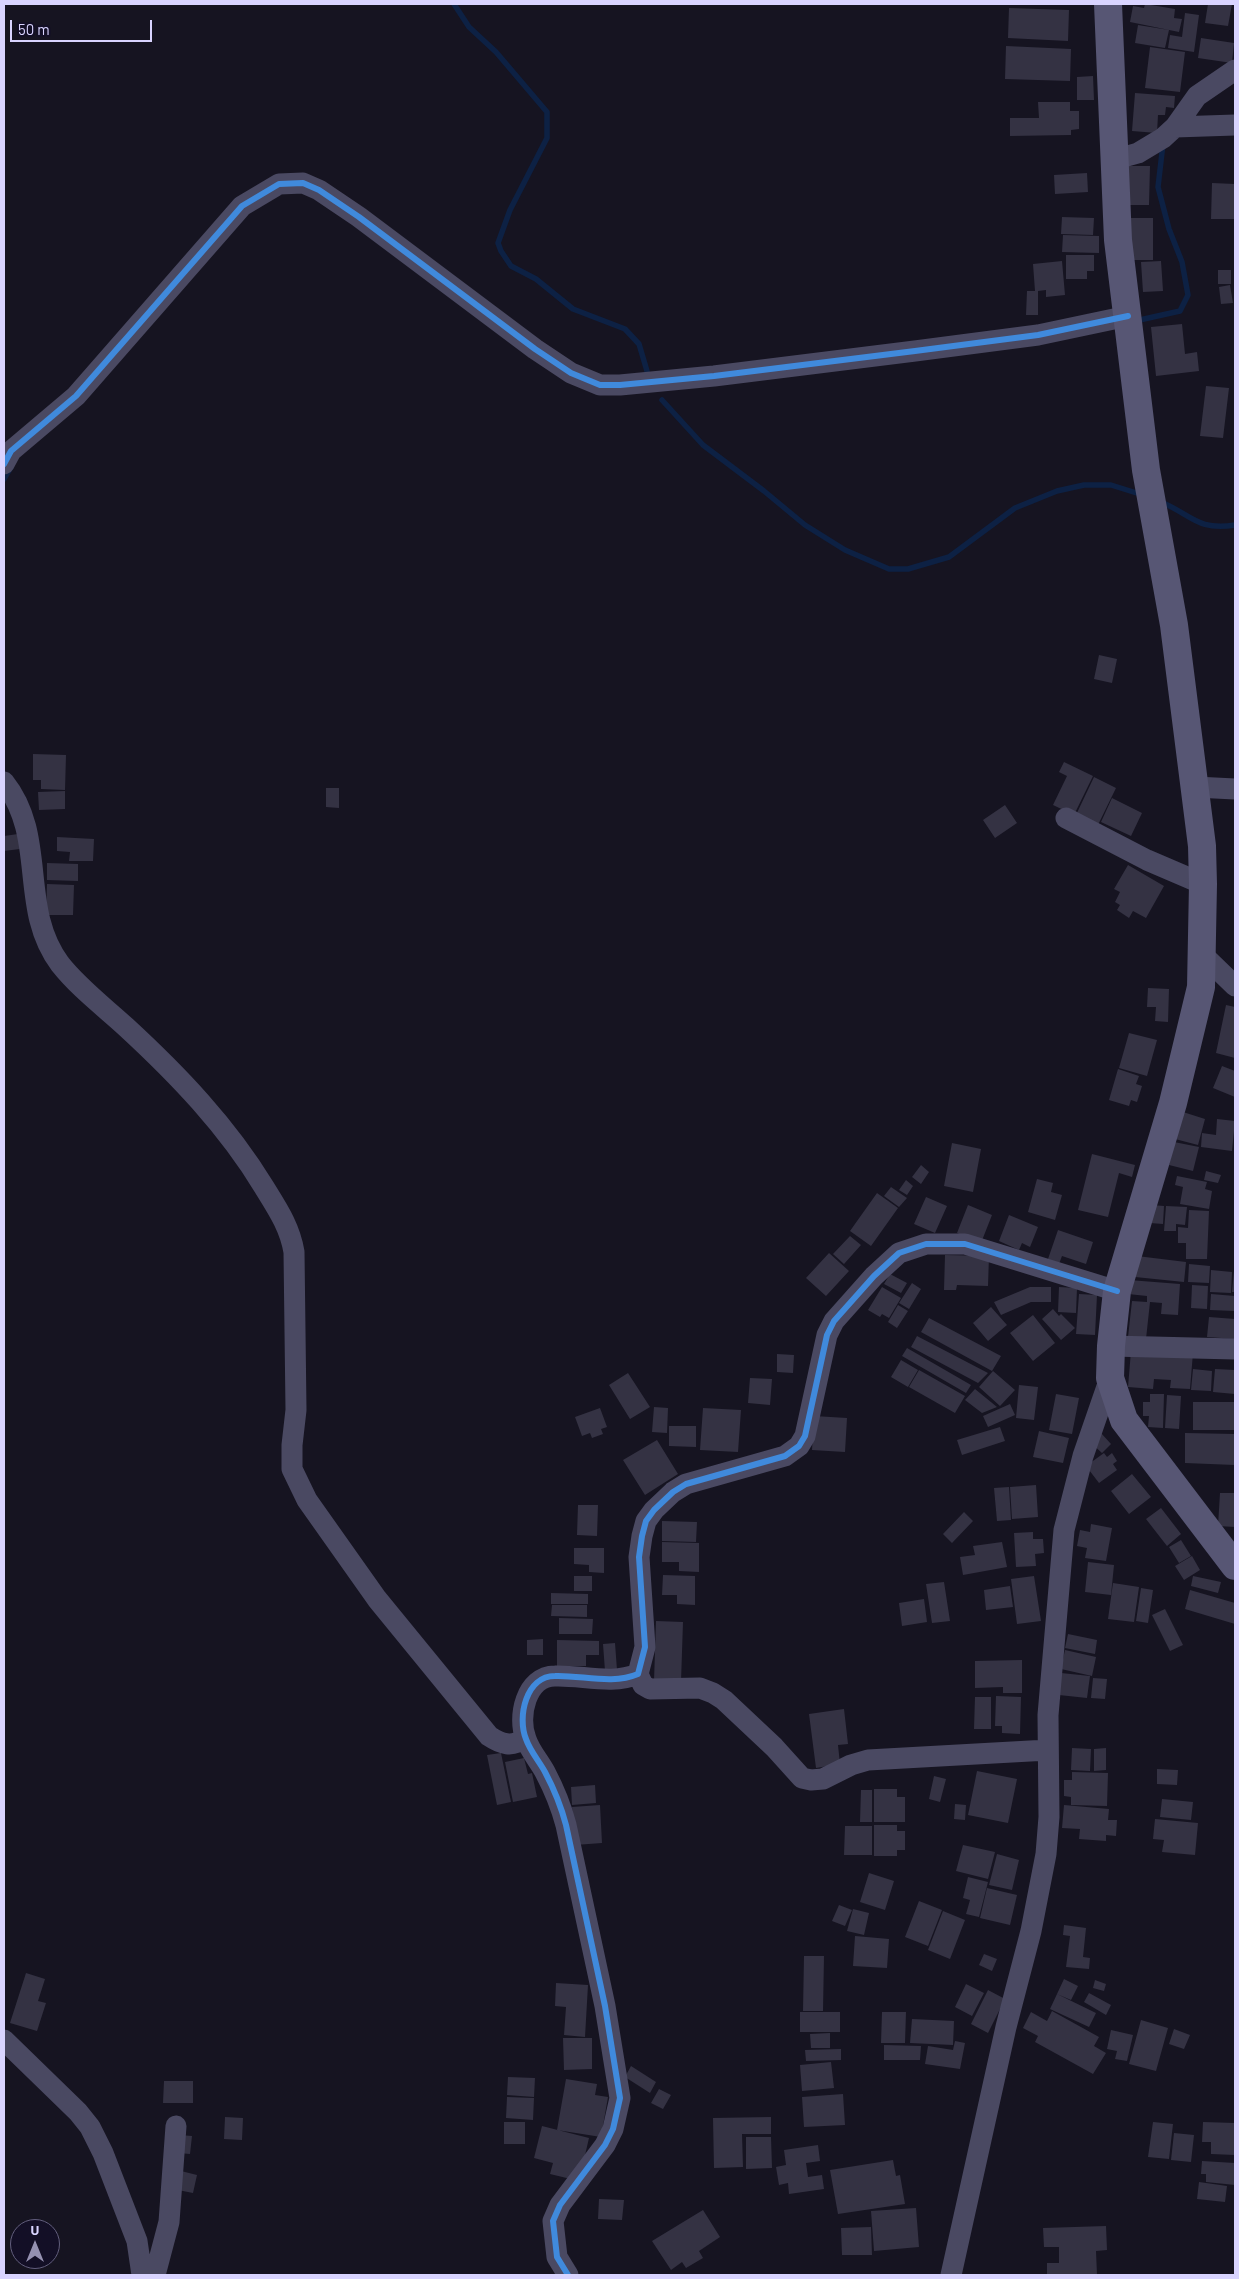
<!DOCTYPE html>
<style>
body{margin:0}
#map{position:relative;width:1239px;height:2279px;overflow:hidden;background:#161421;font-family:Barlow,sans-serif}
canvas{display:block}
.frame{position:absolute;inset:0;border:5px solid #d9d4ff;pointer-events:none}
.north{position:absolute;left:10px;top:2219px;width:50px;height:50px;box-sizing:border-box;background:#130f26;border:1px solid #625e7d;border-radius:50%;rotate:0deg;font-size:14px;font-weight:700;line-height:20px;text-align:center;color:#d9d4ff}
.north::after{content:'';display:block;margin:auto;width:18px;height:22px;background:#9591b1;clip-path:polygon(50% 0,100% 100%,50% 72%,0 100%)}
.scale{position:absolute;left:10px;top:20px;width:142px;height:22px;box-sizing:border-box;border:2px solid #d9d4ff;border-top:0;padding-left:6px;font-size:15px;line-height:18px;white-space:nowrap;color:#d9d4ff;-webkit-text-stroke:4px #130f26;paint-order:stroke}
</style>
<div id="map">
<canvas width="1239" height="2279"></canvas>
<div class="frame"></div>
<div class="north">U</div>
<div class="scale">50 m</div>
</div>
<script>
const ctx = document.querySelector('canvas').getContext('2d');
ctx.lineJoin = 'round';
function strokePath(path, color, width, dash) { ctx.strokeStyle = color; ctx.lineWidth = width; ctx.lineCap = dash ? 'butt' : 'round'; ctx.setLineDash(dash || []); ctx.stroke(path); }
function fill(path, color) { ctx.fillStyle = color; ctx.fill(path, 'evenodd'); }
const stream = new Path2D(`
 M454 4 469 27 496 52 547 112V138L510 210 498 243 501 251 511 266 536 279 573 309 625 329 639 344 647 371
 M1135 321 1180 311 1188 295 1182 262 1169 229 1158 187 1163 144
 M662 400 703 445 764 491 805 525 845 550 889 569H908L949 557 1015 508 1057 491 1084 485H1111L1143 495
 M4 479 11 467
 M1161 502C1192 515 1197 531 1235 525`);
const building = new Path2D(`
 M1145 4 1175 9 1174 18 1182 19 1179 32 1130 22 1133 6 1144 8Z
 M1208 4H1232L1228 26 1205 23Z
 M1009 8 1069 10 1068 41 1008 38Z
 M1185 13 1199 15 1194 52 1168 48 1170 35 1182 37Z
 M1138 25 1169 30 1165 48 1135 43Z
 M1201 38 1234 43 1232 63 1198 58Z
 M1006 46 1071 49 1070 81 1005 79Z
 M1150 47 1185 52 1180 92 1145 88Z
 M1093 76 1094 100H1077V77Z
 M1135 93 1175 96 1174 108 1166 107 1165 115H1158L1157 133 1132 131Z
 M1038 102H1070V111H1079V129L1071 130V135L1010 136V118H1039Z
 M1123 166H1150L1149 205H1129Z
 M1087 173 1088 192 1055 194 1054 175Z
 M1212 183 1235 184 1234 219H1211Z
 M1062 217 1094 218 1093 235 1061 234Z
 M1131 218H1153V260H1131Z
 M1063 235 1099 236V253L1062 252Z
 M1066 255H1094V271H1087V279H1066Z
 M1062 261 1065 295 1046 297V290L1038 291V315H1026L1027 291H1035L1033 264Z
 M1161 261 1163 291 1143 292 1141 262Z
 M1218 270H1231V284H1218Z
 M1230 285 1233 303 1221 304 1219 287Z
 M1182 324 1185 354 1197 352 1199 371 1156 376 1151 327Z
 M1206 386 1229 388 1223 438 1200 436Z
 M1099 655 1117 659 1112 683 1094 679Z
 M33 754 66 755 65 790 41 789V780H33Z
 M1064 762 1093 776 1074 815 1053 805 1067 776 1059 772Z
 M1094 777 1116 788 1097 827 1075 817Z
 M326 788H339V808L326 807Z
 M65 791V809L39 810 38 792Z
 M1112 798 1142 813 1131 836 1101 822Z
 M1005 805 1017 823 995 838 983 820Z
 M18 834 20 849 4 851V836Z
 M57 837 94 839 93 861H69L70 852 57 851Z
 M47 863 78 864V881L47 880Z
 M1128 865 1164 886 1146 918 1133 911 1129 918 1117 910 1120 905 1115 902 1120 892 1114 889Z
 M47 884 74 885 73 915H46Z
 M1148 988 1169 989 1168 1022 1155 1021 1156 1007H1147Z
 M1226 1005 1235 1007V1058L1216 1053Z
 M1129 1033 1157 1040 1147 1076 1119 1068Z
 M1222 1066 1235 1071V1097L1213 1088Z
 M1118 1069 1139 1076 1136 1084 1142 1086 1137 1102 1131 1100 1129 1106 1109 1100Z
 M1183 1112 1205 1119 1198 1145 1175 1139Z
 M1217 1119 1235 1121 1232 1151 1201 1147 1202 1133 1216 1135Z
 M1174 1142 1199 1147 1193 1171 1169 1165Z
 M952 1143 981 1149 973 1192 944 1186Z
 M1092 1154 1135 1165 1132 1177 1119 1173 1108 1217 1078 1210Z
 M921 1165 929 1172 921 1184 912 1177Z
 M1206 1171 1221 1175 1218 1183 1204 1180Z
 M1177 1176 1207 1182 1205 1189 1212 1191 1209 1209 1180 1204 1183 1187 1175 1185Z
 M1037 1179 1053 1183 1051 1192 1062 1195 1055 1220 1028 1212Z
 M906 1180 913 1186 907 1195 899 1190Z
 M891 1187 907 1198 899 1207 884 1196Z
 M877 1193 898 1208 871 1246 850 1231Z
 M926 1197 947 1206 935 1233 914 1224Z
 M968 1205 992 1215 981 1243 957 1233Z
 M1151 1205 1164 1206 1163 1224 1150 1223Z
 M1166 1206 1187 1207 1185 1225 1176 1224V1231H1164Z
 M1189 1210 1209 1211 1207 1259H1186V1243H1178V1227L1188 1228Z
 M1009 1215 1038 1227 1030 1247 1022 1243 1019 1250 999 1241Z
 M1058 1230 1093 1242 1086 1264 1062 1256 1059 1264 1048 1259Z
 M850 1236 861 1245 844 1264 833 1254Z
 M829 1253 849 1271 826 1296 806 1278Z
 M945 1255 989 1256 988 1286 957 1285 956 1290H944Z
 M1137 1256 1186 1262 1184 1282 1135 1277Z
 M1189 1264 1210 1266 1209 1283 1188 1282Z
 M1211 1270 1232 1272 1231 1293 1210 1292Z
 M1234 1271H1235V1292H1232Z
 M890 1274 907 1283 901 1293 884 1284Z
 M1129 1280 1180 1284 1178 1315 1161 1314 1162 1303 1150 1302 1146 1339 1128 1337 1132 1301 1147 1302V1296L1128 1294Z
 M912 1283 921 1289 909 1309 899 1303Z
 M1192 1285 1208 1286 1207 1309 1191 1308Z
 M882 1287 901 1298 889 1318 882 1314 880 1317 868 1310Z
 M1030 1287H1051V1302H1031L1001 1315 994 1302Z
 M1059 1287 1077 1288 1076 1313 1058 1312Z
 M1079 1294 1097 1295 1095 1335 1076 1334Z
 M1211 1294 1235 1296V1311L1210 1310Z
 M898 1305 908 1311 897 1328 888 1322Z
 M991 1307 1007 1325 988 1341 973 1323Z
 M1053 1309 1059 1316 1061 1314 1075 1328 1061 1340 1042 1319Z
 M1033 1315 1055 1343 1033 1361 1010 1333Z
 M1209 1317 1235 1319V1339L1207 1337Z
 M929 1318 1001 1356 992 1371 921 1332Z
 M917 1336 988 1373 978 1383 911 1347Z
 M907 1348 971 1385 966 1393 902 1356Z
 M1131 1351 1193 1353 1190 1389 1170 1388 1171 1380 1154 1379 1153 1389 1128 1387Z
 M777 1354 794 1355 793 1373 777 1372Z
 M901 1360 918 1370 908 1387 891 1377Z
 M1193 1369 1212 1371 1211 1391 1191 1390Z
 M1215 1369 1235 1370V1394L1213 1392Z
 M919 1370 965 1396 955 1413 909 1387Z
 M993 1371 1015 1390 1000 1406 979 1387Z
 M628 1373 650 1407 630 1419 609 1385Z
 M750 1378 772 1379 770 1405 748 1403Z
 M1019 1385 1038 1387 1034 1420 1016 1418Z
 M975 1389 997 1407 982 1413 965 1400Z
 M1056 1394 1079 1398 1072 1434 1049 1430Z
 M1150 1394H1164L1163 1428 1148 1427 1149 1416H1143V1402H1150Z
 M1167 1395 1181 1396 1179 1429 1165 1428Z
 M1193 1402H1235V1430H1193Z
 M1010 1404 1015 1415 988 1427 983 1416Z
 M654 1407 668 1408 667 1433 652 1432Z
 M600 1408 607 1427 601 1429 603 1434 592 1438 590 1433 582 1436 575 1417Z
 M703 1408 741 1410 738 1452 700 1450Z
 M814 1416 847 1418 845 1452 812 1450Z
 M669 1426H696V1447L669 1446Z
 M1000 1427 1005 1441 962 1455 957 1440Z
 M1039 1431 1069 1438 1063 1463 1033 1457Z
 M1101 1433 1111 1444 1102 1453 1091 1443Z
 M1185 1433 1235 1434V1465L1185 1463Z
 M657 1440 678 1474 645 1495 623 1460Z
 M1104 1453 1107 1457 1112 1453 1117 1461 1113 1464 1117 1470 1099 1483 1086 1466Z
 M1132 1474 1151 1497 1129 1514 1111 1491Z
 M1036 1485 1038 1517 1012 1519 1010 1487Z
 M1009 1487 1011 1520 997 1521 994 1488Z
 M1220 1493H1235V1527L1218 1526Z
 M578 1505H598L597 1536 577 1535Z
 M1161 1508 1181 1534 1167 1546 1146 1519Z
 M964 1512 973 1521 952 1543 943 1534Z
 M662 1521 697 1522 696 1542 662 1541Z
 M1091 1524 1112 1528 1106 1561 1085 1558 1087 1548 1077 1546 1080 1530 1090 1532Z
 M1033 1532V1539H1043L1044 1553 1035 1554 1036 1566 1016 1567 1014 1533Z
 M1181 1540 1191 1556 1179 1563 1169 1547Z
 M662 1542 699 1543V1572L679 1571V1562H662Z
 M1002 1542 1007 1567 963 1575 960 1557 975 1555 973 1546Z
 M574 1548H604V1573L589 1572V1565L574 1564Z
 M1192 1556 1200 1570 1184 1580 1175 1566Z
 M1088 1562 1114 1565 1111 1595 1085 1592Z
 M663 1575 695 1576V1605L677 1604V1595H662Z
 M574 1576H592V1591H574Z
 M1034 1576 1041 1621 1017 1624 1011 1579Z
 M1193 1576 1221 1582 1218 1593 1191 1586Z
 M944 1582 950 1621 932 1623 926 1584Z
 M1113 1583 1139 1587 1134 1622 1108 1619Z
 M1010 1586 1013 1607 986 1610 984 1590Z
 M1141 1588 1153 1590 1148 1623 1136 1621Z
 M1190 1590 1235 1603V1624L1185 1609Z
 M551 1593 588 1594V1604H551Z
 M924 1599 927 1622 902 1626 899 1603Z
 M552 1605H587V1617L551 1616Z
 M1165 1609 1183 1645 1170 1651 1152 1615Z
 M559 1618 593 1619 592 1634H559Z
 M656 1621 683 1622 681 1682 654 1681Z
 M1068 1634 1097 1640 1095 1654 1065 1648Z
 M543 1639V1655H527V1640Z
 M557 1640 599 1641V1655H586V1666H557Z
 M615 1643 617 1670 605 1671 603 1644Z
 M1065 1650 1096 1657 1092 1676 1061 1669Z
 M1022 1660V1693H1003V1687L975 1688V1661Z
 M1061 1673 1090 1676 1087 1698 1059 1695Z
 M1093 1678 1107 1679 1105 1699 1091 1698Z
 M996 1696 1021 1697 1020 1734 1002 1733V1726H995Z
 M975 1697H991V1729H974Z
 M844 1709 848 1744 838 1745 840 1764 816 1768 809 1714Z
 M1072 1748 1091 1749 1090 1771 1071 1770Z
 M1106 1748V1770L1094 1771V1749Z
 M501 1753 511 1802 497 1805 487 1755Z
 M524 1758 528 1774 532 1773 537 1797 513 1802 505 1762Z
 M1157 1769 1178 1770 1177 1785 1157 1784Z
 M977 1771 1017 1779 1008 1823 968 1815Z
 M1072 1772 1108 1773 1107 1806 1071 1805V1797L1064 1796V1780H1072Z
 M934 1776 946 1779 940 1802 929 1799Z
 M595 1785 596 1803 572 1805 571 1787Z
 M874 1789H897V1797H905V1822H874Z
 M861 1790H872V1822H860Z
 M1162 1799 1193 1802 1191 1820 1160 1817Z
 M955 1804 966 1805 965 1820 954 1819Z
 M600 1805 602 1843 575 1845 572 1807Z
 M1064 1805 1109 1809 1108 1820H1117L1116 1836 1106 1835V1841L1079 1839 1080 1829 1062 1828Z
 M1155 1819 1198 1823 1195 1855 1162 1852 1164 1840 1153 1839Z
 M874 1825H897V1831H905V1850H897V1856H874Z
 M845 1826H872V1855H844Z
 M963 1845 995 1852 988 1879 956 1871Z
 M997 1854 1019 1860 1012 1890 989 1885Z
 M869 1873 894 1881 885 1910 860 1902Z
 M968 1877 988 1882 979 1917 966 1914 970 1900 963 1898Z
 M987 1888 1017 1895 1010 1925 980 1918Z
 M919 1901 942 1910 928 1946 905 1937Z
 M839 1905 852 1910 845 1926 832 1921Z
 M853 1909 869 1913 864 1935 847 1931Z
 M943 1911 965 1920 950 1959 928 1950Z
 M1064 1925 1086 1928 1083 1957 1090 1958 1089 1969 1066 1967 1070 1936 1063 1935Z
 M855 1936 889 1939 887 1968 853 1966Z
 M984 1954 997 1959 992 1971 979 1965Z
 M804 1956H824L823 2011H803Z
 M26 1973 45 1979 38 2001 46 2003 37 2031 10 2023Z
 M1064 1979 1078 1986 1071 2000 1057 1994Z
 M1095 1980 1106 1984 1104 1991 1093 1988Z
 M556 1983 588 1985 585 2037 564 2035 566 2007 555 2006Z
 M966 1984 984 1993 972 2016 955 2007Z
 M988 1990 1005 1999 988 2033 971 2024Z
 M1089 1993 1111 2005 1106 2015 1084 2002Z
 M1057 1994 1096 2013 1089 2027 1050 2009Z
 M1052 2011 1099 2037 1094 2046 1106 2053 1093 2074 1035 2042 1038 2036 1023 2028 1031 2012 1047 2021Z
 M800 2012H840V2032H800Z
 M882 2012H906L905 2043H881Z
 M912 2019 954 2021 953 2045 910 2043Z
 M1141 2020 1168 2028 1156 2071 1129 2064Z
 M1174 2029 1190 2035 1184 2049 1169 2044Z
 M1111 2030 1133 2035 1127 2061 1115 2059 1117 2051 1107 2049Z
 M830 2033V2048H811L810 2034Z
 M563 2038H592V2069L564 2070Z
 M955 2041 965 2043 960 2069 925 2064 928 2046 953 2050Z
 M884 2045 921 2046 920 2060H884Z
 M841 2049V2060L806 2061 805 2050Z
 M831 2062 834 2088 802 2091 800 2065Z
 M631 2066 656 2082 650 2093 625 2077Z
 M508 2077 535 2078 534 2097 507 2095Z
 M566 2079 597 2084 595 2095 608 2097 601 2137 557 2130Z
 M164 2081H193V2103H163Z
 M659 2089 671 2095 663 2109 651 2103Z
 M843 2094 845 2125 804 2127 802 2097Z
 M507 2097 534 2098 533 2120 506 2118Z
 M225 2117 243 2118 242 2140 224 2139Z
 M771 2117V2134H742L743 2167 714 2168 713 2118Z
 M504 2122H525V2144H504Z
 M1153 2122 1173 2124 1169 2159 1148 2157Z
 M1203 2122 1235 2123V2155L1211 2154V2142H1202Z
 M542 2126 589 2138 579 2181 550 2174 553 2163 534 2158Z
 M1174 2133 1194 2135 1191 2162 1171 2160Z
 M180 2135 192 2136 190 2154 178 2153Z
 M746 2137H771L772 2168 746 2169Z
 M818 2145 820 2161 806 2163 808 2177 822 2175 824 2189 789 2194 788 2183 779 2185 776 2167 786 2165 784 2150Z
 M893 2160 896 2176 900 2175 905 2204 838 2214 830 2170Z
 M1202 2161 1235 2163V2185L1206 2182V2174H1201Z
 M177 2170 197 2175 193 2193 173 2189Z
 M1199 2182 1227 2186 1225 2202 1197 2199Z
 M599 2199 624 2200 622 2220 598 2219Z
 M916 2208 919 2247 874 2251 871 2211Z
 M703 2210 720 2237 699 2251 703 2258 686 2268 682 2262 671 2270 652 2241Z
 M1106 2226 1107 2250 1096 2251 1097 2275H1047V2263H1059V2247H1044L1043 2228Z
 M871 2227 872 2255H842L841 2228Z`);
const minor = new Path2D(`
 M1175 127 1235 125
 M1113 160 1138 153 1163 138 1175 127 1197 96 1235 70
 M4 464 11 451 76 396 242 206 279 184 303 183 319 190 359 217 535 349 571 373 600 385H620L714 376 915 351 1038 335 1128 316
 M4 782C48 837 18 908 60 964 79 988 103 1006 126 1027 178 1075 227 1126 264 1187 277 1208 290 1227 294 1252L296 1410 292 1445V1469L307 1500 377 1599 489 1736C501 1744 512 1748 525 1738
 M1195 787 1235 789
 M1066 818 1147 860 1203 884
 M1203 955 1235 986
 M1111 1346 1235 1349
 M638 1674 643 1685 650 1689 700 1688 713 1693 724 1700 774 1747 802 1778 811 1780 823 1779 851 1765 868 1760 1048 1750
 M4 2040 78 2112 90 2127 103 2153 137 2241 142 2275
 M155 2275 169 2222 176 2126
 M568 2275 557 2257 553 2221 560 2205 605 2145 613 2129 620 2098 605 2006 566 1825C561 1806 554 1789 545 1772 539 1761 530 1751 526 1739 517 1717 526 1676 555 1676 582 1675 612 1685 638 1674L645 1647 639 1557 642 1536 646 1521 654 1510 673 1492 686 1484 785 1456 799 1446 805 1436 827 1335 834 1321 874 1276 899 1253 926 1244H965L1117 1291
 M951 2275 1006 2027 1031 1931 1046 1854 1049 1817 1048 1715 1064 1530 1083 1456 1110 1378`);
const secondary = new Path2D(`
 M1108 4 1118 240 1146 470 1174 625 1202 846 1203 884 1201 987 1173 1103 1117 1291 1111 1346 1110 1378 1124 1420 1235 1566`);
const cycleway = new Path2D(`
 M4 464 11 451 76 396 242 206 279 184 303 183 319 190 359 217 535 349 571 373 600 385H620L714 376 915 351 1038 335 1128 316
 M568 2275 557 2257 553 2221 560 2205 605 2145 613 2129 620 2098 605 2006 566 1825C561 1806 554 1789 545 1772 539 1761 530 1751 526 1739 517 1717 526 1676 555 1676 582 1675 612 1685 638 1674L645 1647 639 1557 642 1536 646 1521 654 1510 673 1492 686 1484 785 1456 799 1446 805 1436 827 1335 834 1321 874 1276 899 1253 926 1244H965L1117 1291`);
strokePath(stream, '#0d2144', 5.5);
fill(building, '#343243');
strokePath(minor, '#4a4962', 21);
strokePath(secondary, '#575674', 28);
strokePath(cycleway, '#408adc', 6);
</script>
